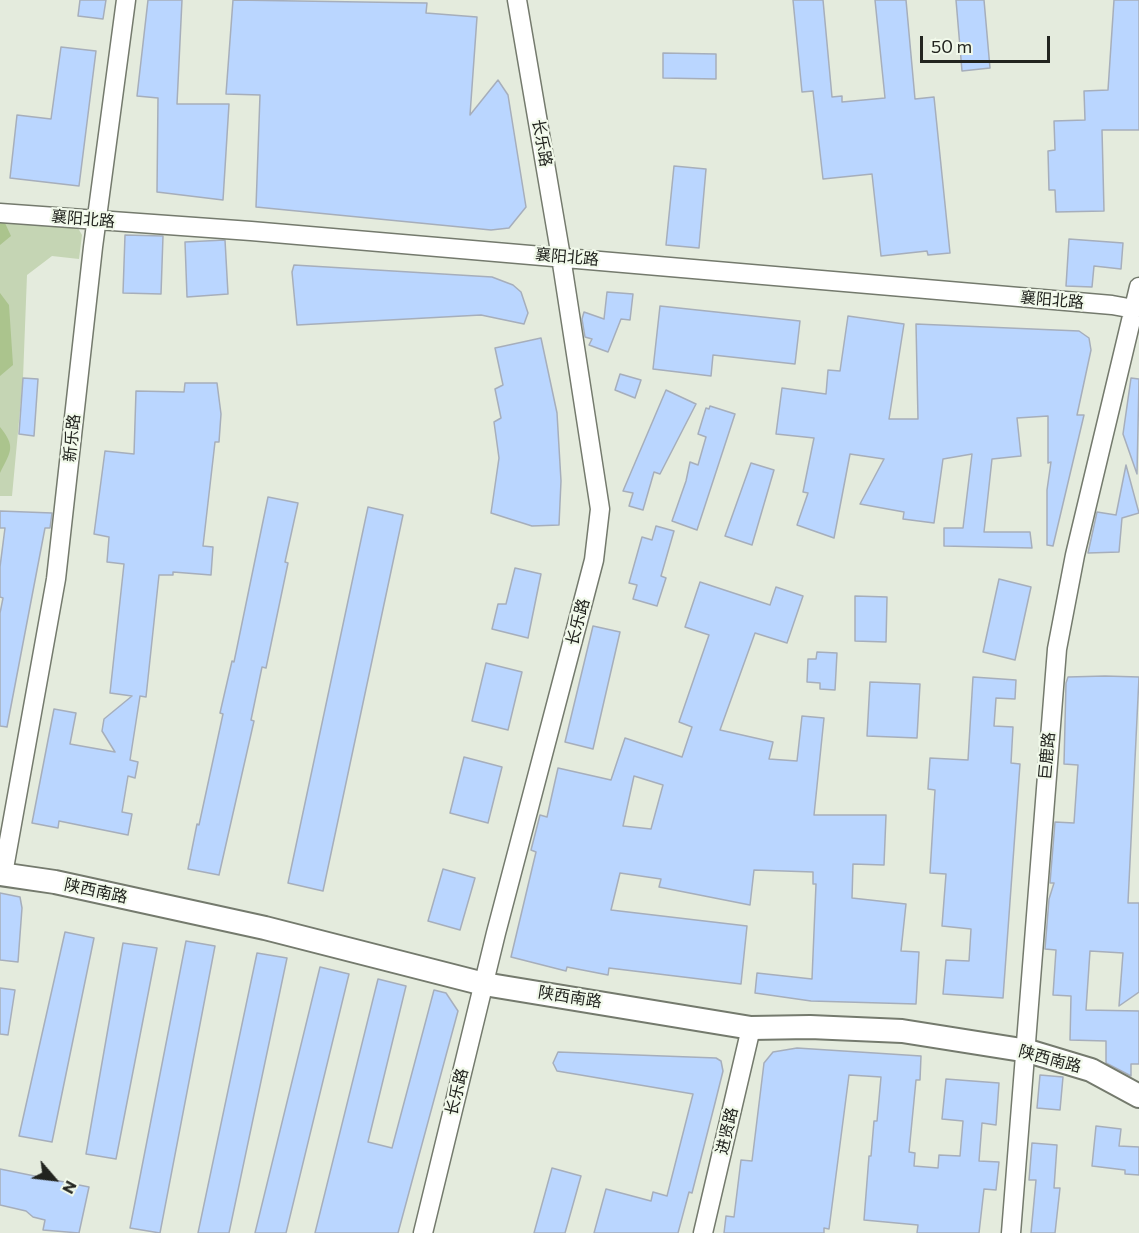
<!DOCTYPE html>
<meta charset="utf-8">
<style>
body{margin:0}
#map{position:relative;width:1139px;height:1233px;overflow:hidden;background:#e4ebdd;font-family:Commissioner,sans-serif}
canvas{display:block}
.north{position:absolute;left:24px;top:1149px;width:60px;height:60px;-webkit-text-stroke:4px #f1f9ea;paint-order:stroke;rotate:118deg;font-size:16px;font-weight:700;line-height:24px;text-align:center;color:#22241f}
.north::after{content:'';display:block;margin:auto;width:21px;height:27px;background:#22241f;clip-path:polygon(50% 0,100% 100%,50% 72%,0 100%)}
.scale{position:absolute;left:920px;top:36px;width:130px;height:27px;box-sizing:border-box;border:3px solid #22241f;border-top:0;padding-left:8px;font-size:18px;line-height:21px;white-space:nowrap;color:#22241f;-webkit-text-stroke:4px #f1f9ea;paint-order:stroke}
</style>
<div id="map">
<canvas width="1139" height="1233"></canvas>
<div class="north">N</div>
<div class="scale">50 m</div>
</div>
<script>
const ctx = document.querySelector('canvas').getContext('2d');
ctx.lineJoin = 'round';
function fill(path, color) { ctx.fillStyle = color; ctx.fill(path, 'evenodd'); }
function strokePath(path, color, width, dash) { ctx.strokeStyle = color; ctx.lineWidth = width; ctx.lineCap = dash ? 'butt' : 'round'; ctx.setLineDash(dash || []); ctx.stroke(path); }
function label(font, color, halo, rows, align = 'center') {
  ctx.font = font + ' Commissioner,"Noto Sans SC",sans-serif'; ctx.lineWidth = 4.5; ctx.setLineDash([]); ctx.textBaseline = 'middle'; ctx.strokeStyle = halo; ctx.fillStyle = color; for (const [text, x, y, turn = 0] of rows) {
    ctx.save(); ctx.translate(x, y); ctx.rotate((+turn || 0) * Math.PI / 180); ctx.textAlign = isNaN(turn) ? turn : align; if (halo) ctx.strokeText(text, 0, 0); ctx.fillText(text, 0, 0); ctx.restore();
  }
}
const green = new Path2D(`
 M0 214 75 223 82 235 79 259 52 256 27 275 23 378 12 496H0Z`);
const forest = new Path2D(`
 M0 223H5L11 236 0 245Z
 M0 293 9 305 13 365 0 376Z
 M0 427C16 447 11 451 0 473Z`);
const building = new Path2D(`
 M80 0H106L103 19 78 16Z
 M148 0H182L177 104H229L223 200 157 192 158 98 137 96Z
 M233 0 427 3 426 13 477 17 470 115 498 80 508 95 526 207 509 228 491 230 256 207 260 95 226 94Z
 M793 0H823L832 97 842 96V102L885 98 875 0H906L915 99 934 97 950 253 928 255 927 251 881 256 872 174 823 179 813 91 802 92Z
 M956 0H984L990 68 962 71Z
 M1114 0H1139V130H1102L1104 211 1056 212 1055 190H1049L1048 151 1055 150 1054 121 1085 120 1084 91 1108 90Z
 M61 47 96 51 79 186 10 178 17 115 51 119Z
 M663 53 716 54V79L663 78Z
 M674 166 706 169 699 248 666 245Z
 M125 235 163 236 161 294 123 293Z
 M1069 239 1123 243 1121 269 1094 266 1092 287 1066 286Z
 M225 240 228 294 187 297 185 242Z
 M294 265 492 277 513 285 521 292 528 313 524 324 481 315 297 325 292 272Z
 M607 292 633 294 630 320 621 319 608 352 589 345 592 339 585 337 582 319 584 312 604 319Z
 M660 306 800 321 795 364 713 355 711 376 653 369Z
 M848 316 904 324 889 419H918L916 324 1079 331 1089 338 1091 350 1077 415H1084L1053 546 1047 545V490L1051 462 1048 463V416L1017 418 1021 456 992 459 984 532H1030L1032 548 944 546V528H963L972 454 943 459 934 523 903 519 904 512 860 504 884 459 850 454 834 538 797 525 808 493 803 492 814 438 776 434 782 388 826 394 828 370 840 371Z
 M541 338 557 413 561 481 559 525 532 526 491 513 499 458 494 422 501 418 495 389 503 385 495 348Z
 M620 374 641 380 635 398 615 390Z
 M23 378 38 379 34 436 19 434Z
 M1131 378 1139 379 1137 474 1123 434Z
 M185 383H217L221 414 219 442H215L203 546 213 547 211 575 173 572V575H159L146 697 140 696 130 760 138 762 135 778 128 776 122 812 132 814 128 835 59 821 58 828 32 823 54 709 76 713 70 744 115 752 102 731 104 719 132 696 110 693 124 564 107 562 109 537 94 534 105 451 134 454 136 391 184 392Z
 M666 390 696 404 660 474 654 472 643 510 629 506 633 493 623 491Z
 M710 406 735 414 697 530 672 521 686 481 690 462 698 465 706 437 698 434 706 408 709 409Z
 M751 463 774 470 752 545 725 536Z
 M1126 465 1139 513 1122 518 1119 552 1088 553 1097 512 1116 515Z
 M268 497 298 503 285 562 288 563 266 668 262 667 251 720 254 721 219 875 188 869 197 824 199 825 223 714 220 713 232 661 234 662Z
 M368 507 403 515 323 891 288 883Z
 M0 511 52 513 50 528H45L7 727 0 726V613L3 598 0 597V567L5 528H0Z
 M656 526 674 531 661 576 666 578 657 606 633 599 637 585 629 583 642 537 652 540Z
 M515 568 541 574 528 638 492 629 498 604H506Z
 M999 579 1031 587 1015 660 983 652Z
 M700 582 770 605 776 587 803 596 787 643 755 633 720 730 773 742 769 759 797 761 802 716 824 718 814 815H886L884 865 853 864 852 898 906 904 901 951 919 952 916 1004 811 1001 755 993 757 973 812 979 816 884H813V872L754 870 750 905 659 887 661 879 620 873 611 910 747 926 741 984 609 968 608 975 567 967 566 971 511 957 536 852 531 850 540 815 547 817 558 768 611 780 625 738 682 757 692 727 679 722 709 635 685 627ZM634 776 663 785 651 829 623 826Z
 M855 596 887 597 886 642 855 641Z
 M593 626 620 632 593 749 565 742Z
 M817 652 837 653 835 690 820 689V683L807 682 808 659H816Z
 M486 663 522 672 508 730 472 721Z
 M1105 676 1139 677 1128 903H1139V992L1119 1006 1123 953 1090 951 1086 1010 1139 1011V1064H1131V1076L1106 1063V1041L1070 1040 1071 996 1053 995 1056 950 1045 949 1049 899 1054 883H1050L1055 822 1074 823 1078 765 1064 764 1066 683 1068 677Z
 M973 677 1016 680 1015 699 996 698 994 726 1013 727 1011 763 1020 764 1003 998 943 994 946 960 969 961 971 929 942 926 946 874 930 873 935 790 928 789 930 758 968 760Z
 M870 682 920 684 917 738 867 736Z
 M464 757 502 767 488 823 450 813Z
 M443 869 475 878 460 930 428 921Z
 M0 893 20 897 22 908 18 962 0 960Z
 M65 932 94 938 52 1142 19 1136Z
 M186 941 215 946 160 1233 130 1228Z
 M123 943 157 948 116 1159 86 1154Z
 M257 953 287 958 229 1233H198Z
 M320 967 349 974 286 1233H255Z
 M378 979 406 986 368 1142 392 1148 434 990 446 993 458 1011 398 1233H315Z
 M0 988 15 990 8 1035 0 1034Z
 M797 1048 921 1056 920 1080H916L909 1152 915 1153 914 1166 938 1168 939 1155 960 1156 963 1121 942 1119 946 1079 999 1083 996 1125 982 1123 979 1161 999 1162 996 1190 984 1189 979 1233H917L918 1225 864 1220 869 1156H871L874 1121H877L881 1077 849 1075 829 1229 824 1228V1233H724L726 1216 734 1217 741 1160 752 1161 764 1063 773 1052Z
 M558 1052 716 1058 721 1061 723 1071 714 1107 692 1193 689 1192 678 1233H594L606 1189 651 1201 653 1192 667 1196 693 1094 557 1071 553 1063Z
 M1040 1075 1063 1077 1060 1110 1037 1108Z
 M1096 1126 1121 1129 1119 1146 1139 1147V1175L1125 1174V1170L1092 1166Z
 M1032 1143 1057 1145 1054 1188H1060L1055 1233H1031L1036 1180H1029Z
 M552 1168 581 1176 574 1201 565 1233H534Z
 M0 1169 89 1187 79 1233 43 1230 45 1220 33 1217 26 1211 0 1205Z`);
const minor = new Path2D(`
 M0 213 251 231 1112 305 1134 309
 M3 874 56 579 93 247 126 0
 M423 1233 496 933 594 560 600 509 561 257 517 0
 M703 1233 751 1028
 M1011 1233 1057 649 1075 555 1139 287`);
const major = new Path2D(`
 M0 874 55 882 265 928 484 984 751 1028 810 1027 902 1031 1028 1051 1091 1070 1139 1096`);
const streetNames = [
 ["长乐路",542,143,80],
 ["襄阳北路",83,219,5],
 ["襄阳北路",567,257,5],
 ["襄阳北路",1052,300,5],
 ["新乐路",72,438,-84],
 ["长乐路",578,622,-75],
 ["巨鹿路",1047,756,-85],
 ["陕西南路",96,891,12],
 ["陕西南路",570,997,9],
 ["陕西南路",1050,1059,15],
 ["长乐路",457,1092,-76],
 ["进贤路",727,1131,-77]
];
fill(green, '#c5d5b4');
fill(forest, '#abc48d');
fill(building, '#bad6ff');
strokePath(building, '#a6aebb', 1.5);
strokePath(minor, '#747a6d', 21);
strokePath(major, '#747a6d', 26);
strokePath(minor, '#fff', 18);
strokePath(major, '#fff', 22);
label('16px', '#22241f', '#f1f9ea', streetNames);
</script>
